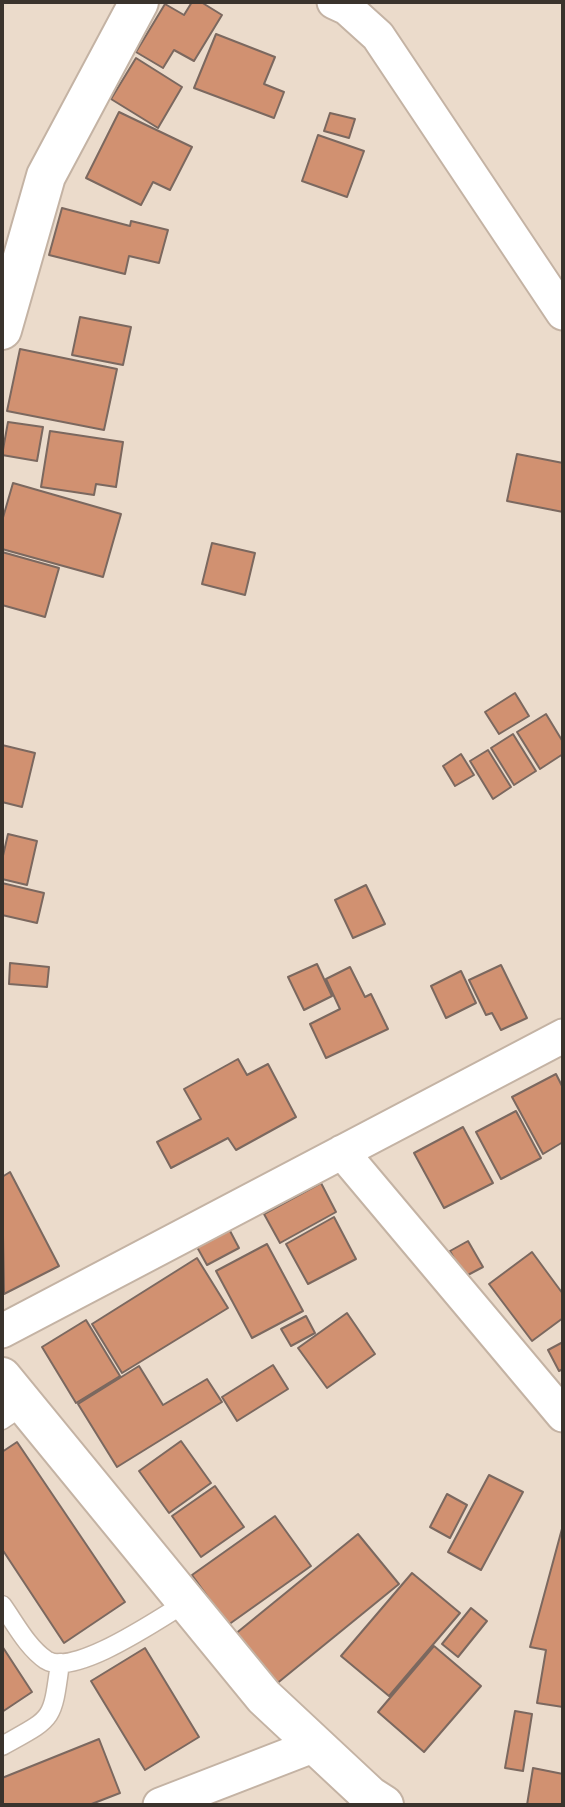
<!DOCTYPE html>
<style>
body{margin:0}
#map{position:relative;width:565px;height:1807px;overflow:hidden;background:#ebdbcb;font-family:Ubuntu,sans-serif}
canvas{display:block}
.frame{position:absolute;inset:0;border:4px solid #3a332d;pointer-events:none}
</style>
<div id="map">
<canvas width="565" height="1807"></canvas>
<div class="frame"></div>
</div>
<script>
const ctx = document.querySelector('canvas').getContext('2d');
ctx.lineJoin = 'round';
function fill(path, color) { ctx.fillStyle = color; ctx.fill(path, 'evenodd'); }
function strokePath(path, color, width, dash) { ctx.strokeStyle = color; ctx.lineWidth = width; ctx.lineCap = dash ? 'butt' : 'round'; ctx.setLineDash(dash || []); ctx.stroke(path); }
const building = new Path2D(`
 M192 2H201L222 15 194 61 174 50 163 68 136 52 165 4 184 15Z
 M216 34 275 57 264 84 284 92 274 118 194 88Z
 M136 58 182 87 158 128 111 99Z
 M119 112 192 147 170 190 153 182 141 205 86 178Z
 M330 113 355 119 349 138 324 131Z
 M318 135 364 151 347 197 302 181Z
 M62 208 130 226 131 221 168 230 159 263 129 256 125 274 49 255Z
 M80 317 131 327 123 365 72 355Z
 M20 349 117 369 104 430 7 411Z
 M8 422 43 427 37 461 2 455Z
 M50 431 123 442 116 487 96 484 94 495 41 487Z
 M517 454 563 463V512L507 501Z
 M13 483 121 514 103 577 2 549V521Z
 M212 543 255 553 245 595 202 584Z
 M2 552 59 568 45 617 2 605Z
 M515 693 529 716 499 734 485 712Z
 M546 714 563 742V754L540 769 517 732Z
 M513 734 536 771 514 785 491 748Z
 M2 745 35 753 22 807 2 802Z
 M488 750 511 787 493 799 470 761Z
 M461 754 474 775 455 786 443 766Z
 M8 834 37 841 27 885 2 879V860Z
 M2 883 44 893 37 923 2 915Z
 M366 885 385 924 353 938 335 900Z
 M10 963 49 967 47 987 9 984Z
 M317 964 332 996 304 1010 288 977Z
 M501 965 527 1018 501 1030 492 1013 486 1015 469 980Z
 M350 967 365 997 371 994 388 1029 326 1058 310 1024 340 1009 326 979Z
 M461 971 476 1003 446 1018 431 986Z
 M238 1059 247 1075 268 1064 296 1117 236 1150 228 1138 171 1168 157 1142 201 1119 184 1089Z
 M556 1074 563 1088V1142L543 1154 512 1097Z
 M516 1111 541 1158 501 1179 476 1132Z
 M463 1127 493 1183 444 1208 414 1153Z
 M10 1172 59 1266 4 1294 2 1177Z
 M321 1183 336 1212 280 1243 264 1214Z
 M334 1217 356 1259 308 1284 286 1244Z
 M229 1229 239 1248 207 1265 197 1247Z
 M468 1241 483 1267 464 1277 450 1251Z
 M267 1244 303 1311 252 1338 216 1271Z
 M532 1252 563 1294V1318L532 1341 489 1284Z
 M197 1258 228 1308 122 1373 92 1324Z
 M347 1313 375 1354 327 1388 298 1348Z
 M306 1316 315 1333 291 1346 281 1329Z
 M86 1320 120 1376 76 1403 42 1347Z
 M563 1342V1369L559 1371 548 1350Z
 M273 1365 288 1389 237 1421 222 1397Z
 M139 1366 163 1405 207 1379 222 1402 117 1467 78 1404Z
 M181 1441 211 1483 169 1513 139 1471Z
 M17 1442 125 1602 64 1643 2 1549V1452Z
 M489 1475 523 1492 481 1570 448 1552Z
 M215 1486 244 1527 201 1557 172 1516Z
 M447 1494 467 1505 450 1538 430 1527Z
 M275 1516 311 1566 228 1625 192 1575Z
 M563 1525V1707L537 1703 546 1650 530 1647Z
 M358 1534 399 1584 275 1685 234 1635Z
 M412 1573 460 1613 389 1696 341 1656Z
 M471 1608 487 1621 458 1657 442 1644Z
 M2 1646 32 1692 2 1712Z
 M434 1646 481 1686 424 1752 378 1712Z
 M145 1648 199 1737 145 1770 91 1681Z
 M515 1711 532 1714 523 1771 505 1768Z
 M99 1739 120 1793 89 1805H2V1778Z
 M533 1768 563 1774V1805H527Z`);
const service = new Path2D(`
 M2 1420 24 1405
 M2 1605C15 1623 27 1647 46 1660 74 1678 160 1618 187 1602
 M2 1746C54 1717 52 1722 60 1663`);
const minor = new Path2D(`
 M334 2 347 8 378 36 563 313
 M342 1152 563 1415
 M2 1331 563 1036
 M160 1805 315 1745`);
const tertiary = new Path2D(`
 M2 330 46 176 139 2`);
const secondary = new Path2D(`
 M2 1377 264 1697 370 1796 384 1805`);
fill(building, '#d19171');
strokePath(building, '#7b685f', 2);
strokePath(service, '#c4b3a4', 21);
strokePath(minor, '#c4b3a4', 37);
strokePath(tertiary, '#c4b3a4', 42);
strokePath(secondary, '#c4b3a4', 42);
strokePath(service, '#fff', 18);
strokePath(minor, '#fff', 33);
strokePath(tertiary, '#fff', 38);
strokePath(secondary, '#fff', 38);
</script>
